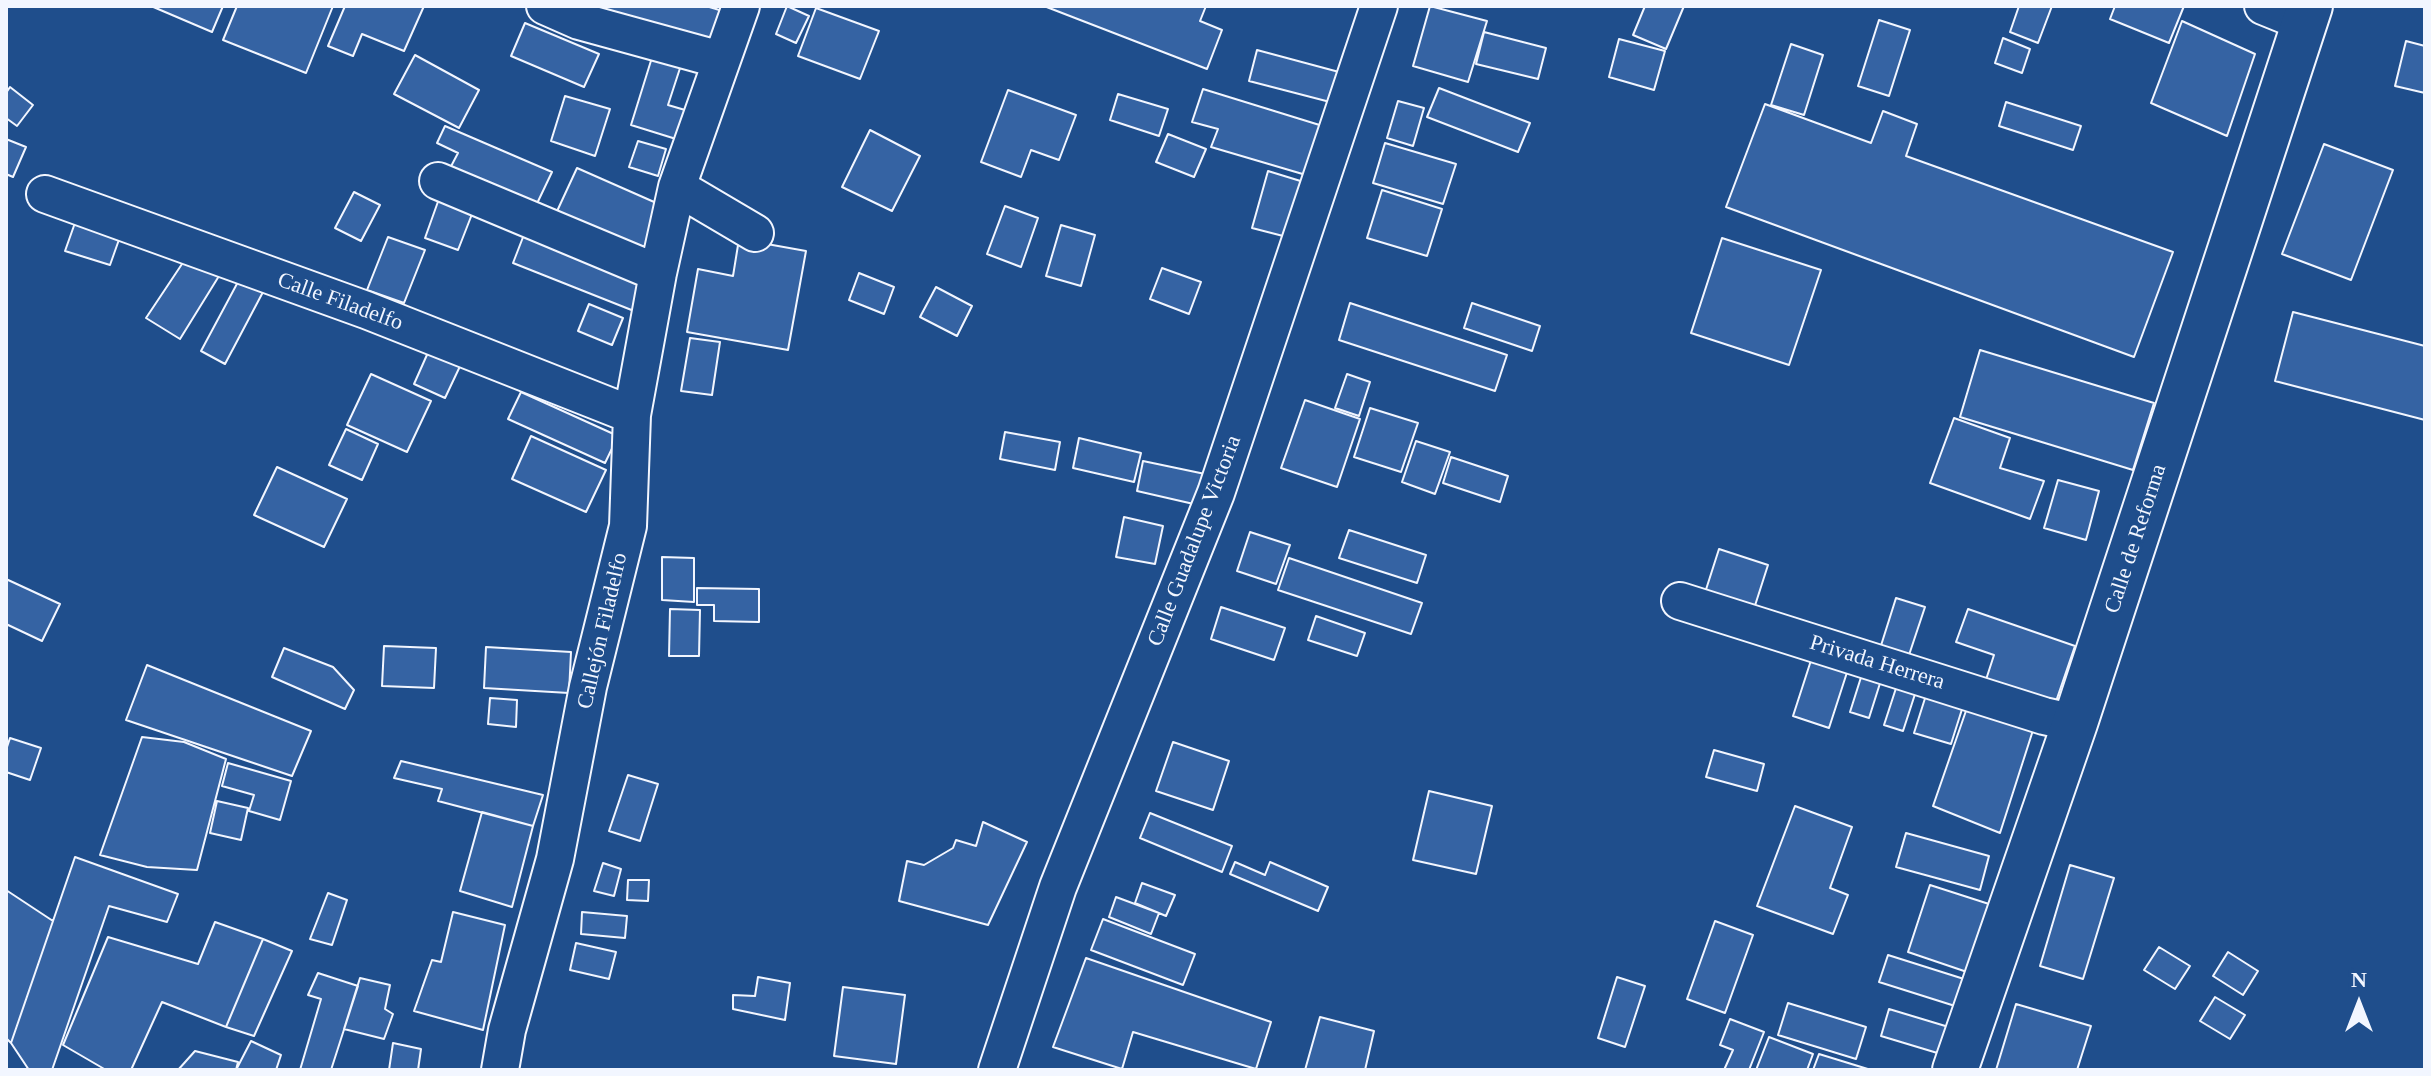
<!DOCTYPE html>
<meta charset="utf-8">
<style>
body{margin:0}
#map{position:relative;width:2431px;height:1076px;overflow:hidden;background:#1f4e8c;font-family:"Times New Roman",serif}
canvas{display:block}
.frame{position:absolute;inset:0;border:8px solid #f2f6ff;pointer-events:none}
.north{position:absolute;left:2319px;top:964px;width:80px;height:80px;-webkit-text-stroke:6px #1f4e8c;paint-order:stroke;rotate:0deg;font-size:22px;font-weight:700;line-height:32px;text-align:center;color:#f2f6ff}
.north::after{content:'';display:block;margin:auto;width:28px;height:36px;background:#f2f6ff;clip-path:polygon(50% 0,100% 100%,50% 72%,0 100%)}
</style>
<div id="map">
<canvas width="2431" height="1076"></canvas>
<div class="frame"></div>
<div class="north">N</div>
</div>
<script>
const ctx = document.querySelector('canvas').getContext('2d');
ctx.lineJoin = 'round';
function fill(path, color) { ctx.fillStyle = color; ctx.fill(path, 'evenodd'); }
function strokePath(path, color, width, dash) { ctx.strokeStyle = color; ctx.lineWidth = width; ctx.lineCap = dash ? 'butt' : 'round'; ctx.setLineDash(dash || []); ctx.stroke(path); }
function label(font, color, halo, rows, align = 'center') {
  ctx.font = font + ' "Times New Roman",serif'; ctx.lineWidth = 6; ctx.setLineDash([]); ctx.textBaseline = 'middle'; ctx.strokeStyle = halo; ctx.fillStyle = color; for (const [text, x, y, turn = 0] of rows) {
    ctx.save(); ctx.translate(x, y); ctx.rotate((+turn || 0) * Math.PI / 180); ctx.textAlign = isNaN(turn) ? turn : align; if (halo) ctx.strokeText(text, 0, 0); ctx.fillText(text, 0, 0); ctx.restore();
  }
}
const building = new Path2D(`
 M151 6H223L212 32Z
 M237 6H333L306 73 223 40Z
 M345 6H424L404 51 362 34 353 56 328 46Z
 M583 6H706L726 12 716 44Z
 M787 6 809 16 796 43 776 34Z
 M1044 6H1206L1200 21 1222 30 1207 69Z
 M1430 6 1487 21 1468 82 1413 66Z
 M1645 6H1684L1666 49 1633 35Z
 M2019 6H2052L2038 43 2010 32Z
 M2115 6H2184L2169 43 2110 19Z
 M816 8 879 31 860 79 798 56Z
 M1879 20 1910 30 1889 96 1858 86Z
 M2182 21 2255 54 2227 136 2151 103Z
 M525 23 599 54 584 87 511 56Z
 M1484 32 1546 48 1538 79 1476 64Z
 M2003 38 2030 49 2022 73 1995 63Z
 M1619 39 1665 51 1654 90 1609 77Z
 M2406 41 2425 46V93L2395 86Z
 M1791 44 1823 55 1804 115 1771 105Z
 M1257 50 1339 72 1330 102 1249 81Z
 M654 51 683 59 668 105 685 110 676 139 631 125Z
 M415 55 479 90 459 128 394 94Z
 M10 87 33 105 17 126 6 118V93Z
 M1439 88 1530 123 1518 152 1427 117Z
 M1203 89 1326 127 1306 175 1211 147 1218 129 1192 122Z
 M1008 90 1076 115 1059 160 1031 150 1021 177 981 162Z
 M1118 94 1168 109 1159 136 1110 120Z
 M565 96 610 109 595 156 551 141Z
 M1398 101 1424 108 1413 146 1387 138Z
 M2006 102 2081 126 2073 150 1999 126Z
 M1765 104 1871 143 1883 111 1917 124 1906 156 2173 252 2134 357 1726 207Z
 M445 126 552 172 532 214 447 174 458 153 437 143Z
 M870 130 920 156 892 211 842 187Z
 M1168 134 1206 149 1194 177 1156 162Z
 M6 139 26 147 13 177 6 174Z
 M638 141 666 149 658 176 629 167Z
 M1385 143 1456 164 1443 204 1373 183Z
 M2324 144 2393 170 2351 280 2282 254Z
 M577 168 670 209 646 263 552 222Z
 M1268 171 1307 183 1287 237 1252 228Z
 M1382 190 1442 209 1427 256 1367 238Z
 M354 192 380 205 361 241 335 228Z
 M440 196 474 209 458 250 425 238Z
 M1005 206 1038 218 1021 267 987 254Z
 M76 220 121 234 110 265 65 251Z
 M1061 225 1095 235 1081 286 1046 276Z
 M525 232 646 280 634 311 513 263Z
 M388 237 425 250 404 303 367 290Z
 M1722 238 1821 270 1789 365 1691 333Z
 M739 239 806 251 788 350 687 332 698 269 733 276Z
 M186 258 219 276 180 339 146 318Z
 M1162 268 1201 282 1189 314 1150 299Z
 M859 273 894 287 884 314 849 300Z
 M239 280 263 292 225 364 201 351Z
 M936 287 972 306 957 336 920 317Z
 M1350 303 1507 355 1495 391 1339 340Z
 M1472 303 1540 326 1532 351 1464 328Z
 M589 304 623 318 612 345 578 331Z
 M2293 312 2425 346V420L2275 381Z
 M690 338 720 342 712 395 681 391Z
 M430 348 462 362 445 398 414 384Z
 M1980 350 2154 403 2133 470 1960 417Z
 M371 374 431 401 407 452 347 425Z
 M1347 374 1370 382 1359 416 1335 408Z
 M521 392 618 436 605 463 508 419Z
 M1305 400 1360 419 1337 487 1281 468Z
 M1370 408 1418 423 1401 472 1354 457Z
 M1954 418 2010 438 2000 468 2044 481 2030 519 1930 483Z
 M346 429 378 444 362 480 329 465Z
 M1005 432 1060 442 1055 470 1000 459Z
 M531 436 606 470 586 512 512 479Z
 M1079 438 1141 453 1134 482 1073 468Z
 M1416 441 1450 452 1435 494 1402 482Z
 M1451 457 1508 476 1500 502 1443 483Z
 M1143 461 1205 474 1198 505 1137 491Z
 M277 467 347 499 324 547 254 515Z
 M2058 480 2099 491 2086 540 2044 528Z
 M1124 517 1163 526 1155 564 1116 557Z
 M1349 530 1426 555 1417 583 1339 558Z
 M1250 532 1290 545 1276 584 1237 571Z
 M1719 549 1768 565 1751 618 1702 602Z
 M662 557 694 558V602L662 600Z
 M1289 558 1422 603 1411 634 1278 590Z
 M6 579 60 604 42 641 6 624Z
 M697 588 759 589V622L714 621V605H697Z
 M1896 598 1925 607 1906 664 1878 655Z
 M1221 607 1285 628 1274 660 1211 639Z
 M670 609 700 610 699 656H669Z
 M1968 609 2075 646 2051 716 1982 692 1994 655 1956 642Z
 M1316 616 1365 633 1357 656 1308 640Z
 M384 646 436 648 434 688 382 686Z
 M486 647 571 652 569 693 484 688Z
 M284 648 333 667 354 690 345 709 272 677Z
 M1815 648 1851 660 1829 728 1793 716Z
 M147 665 311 731 292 776 126 720Z
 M1863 671 1882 677 1869 718 1850 712Z
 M1898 682 1917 688 1903 731 1884 725Z
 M1927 692 1964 703 1951 744 1914 733Z
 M490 698 517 700 516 727 488 724Z
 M1968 705 2035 724 2000 833 1933 806Z
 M142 737 184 742 226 759 197 870 147 867 100 855Z
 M10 738 41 748 30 780 6 772V750Z
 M1173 742 1229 761 1213 810 1156 791Z
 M1714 750 1764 764 1757 791 1706 777Z
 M401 761 543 795 533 826 438 801 442 789 394 778Z
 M228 763 291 781 280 820 249 811 254 795 222 786Z
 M628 775 658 784 640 841 609 831Z
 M1429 791 1492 806 1476 874 1413 860Z
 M217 801 248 808 241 840 210 833Z
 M1795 806 1852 827 1830 888 1848 895 1833 934 1757 906Z
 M482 812 533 826 512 907 460 891Z
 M1150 813 1232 846 1222 872 1140 838Z
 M983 822 1027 842 988 925 899 901 907 861 924 865 953 848 956 840 976 846Z
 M1906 833 1989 856 1980 890 1896 867Z
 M75 857 178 894 167 922 109 906 52 1070H29L11 1043Z
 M1235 862 1265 875 1270 862 1328 887 1318 911 1230 874Z
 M603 863 621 869 614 896 594 891Z
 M2070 865 2114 878 2083 979 2040 966Z
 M628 880H649L648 901 627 900Z
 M1142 883 1175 895 1166 916 1135 903Z
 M1930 885 1989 904 1967 972 1908 952Z
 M6 890 53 921 11 1043 6 1038Z
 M328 893 347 900 332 945 310 939Z
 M1116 897 1159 913 1151 934 1109 917Z
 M453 912 505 925 483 1030 414 1011 432 960 441 962Z
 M582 912 627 916 625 938 581 934Z
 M1103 919 1195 954 1183 985 1091 950Z
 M1715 921 1753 935 1725 1013 1687 999Z
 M215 922 263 939 226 1027 162 1002 131 1070H106L63 1045 108 937 198 964Z
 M263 939 292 951 254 1036 226 1027Z
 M576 943 616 952 609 979 570 970Z
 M2159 947 2190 966 2175 989 2144 970Z
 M2228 952 2258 971 2243 995 2213 976Z
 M1888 955 1964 979 1955 1006 1879 982Z
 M1086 958 1271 1022 1256 1069 1133 1032 1122 1069 1053 1047Z
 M318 973 358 986 331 1070H300L321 999 308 995Z
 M758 977 790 983 785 1020 733 1009V995L755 996Z
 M1617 977 1645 986 1625 1047 1598 1038Z
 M360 978 390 985 385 1009 393 1014 384 1039 344 1029Z
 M843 987 905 995 896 1064 834 1056Z
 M2215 997 2245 1015 2230 1039 2200 1021Z
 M1788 1003 1866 1027 1856 1059 1778 1035Z
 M2016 1004 2091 1026 2077 1070H1996Z
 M1889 1009 1952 1028 1944 1055 1881 1036Z
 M1320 1017 1374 1031 1365 1070H1305Z
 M1730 1019 1764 1032 1749 1070H1724L1733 1050 1720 1045Z
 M1769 1037 1813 1054 1807 1070H1756Z
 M251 1041 281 1055 276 1070H236Z
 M393 1043 421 1049 418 1070H389Z
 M195 1051 238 1062 236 1070H178Z
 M1819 1054 1871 1070H1813Z`);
const minor = new Path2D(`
 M545 6 579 21 721 60
 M2263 6 2305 23
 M438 181 658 273
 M677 187 755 233
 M45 194 366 310 632 415
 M1680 601 2044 716 2075 723
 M500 1070 507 1030 555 859 588 687 628 526 632 415 658 273 677 187 741 6
 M997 1070 1058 887 1216 493 1379 6`);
const secondary = new Path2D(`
 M1955 1070 2075 723 2310 6`);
const streetNames = [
 ["Calle Filadelfo",340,302,20],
 ["Calle de Reforma",2136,539,-72],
 ["Calle Guadalupe Victoria",1195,541,-69],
 ["Callejón Filadelfo",603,631,-77],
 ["Privada Herrera",1877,663,17]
];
fill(building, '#3563a3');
strokePath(building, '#f2f6ff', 2);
strokePath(minor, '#f2f6ff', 40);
strokePath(secondary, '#f2f6ff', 48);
strokePath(minor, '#1f4e8c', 36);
strokePath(secondary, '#1f4e8c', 44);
label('22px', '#f2f6ff', '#1f4e8c', streetNames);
</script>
